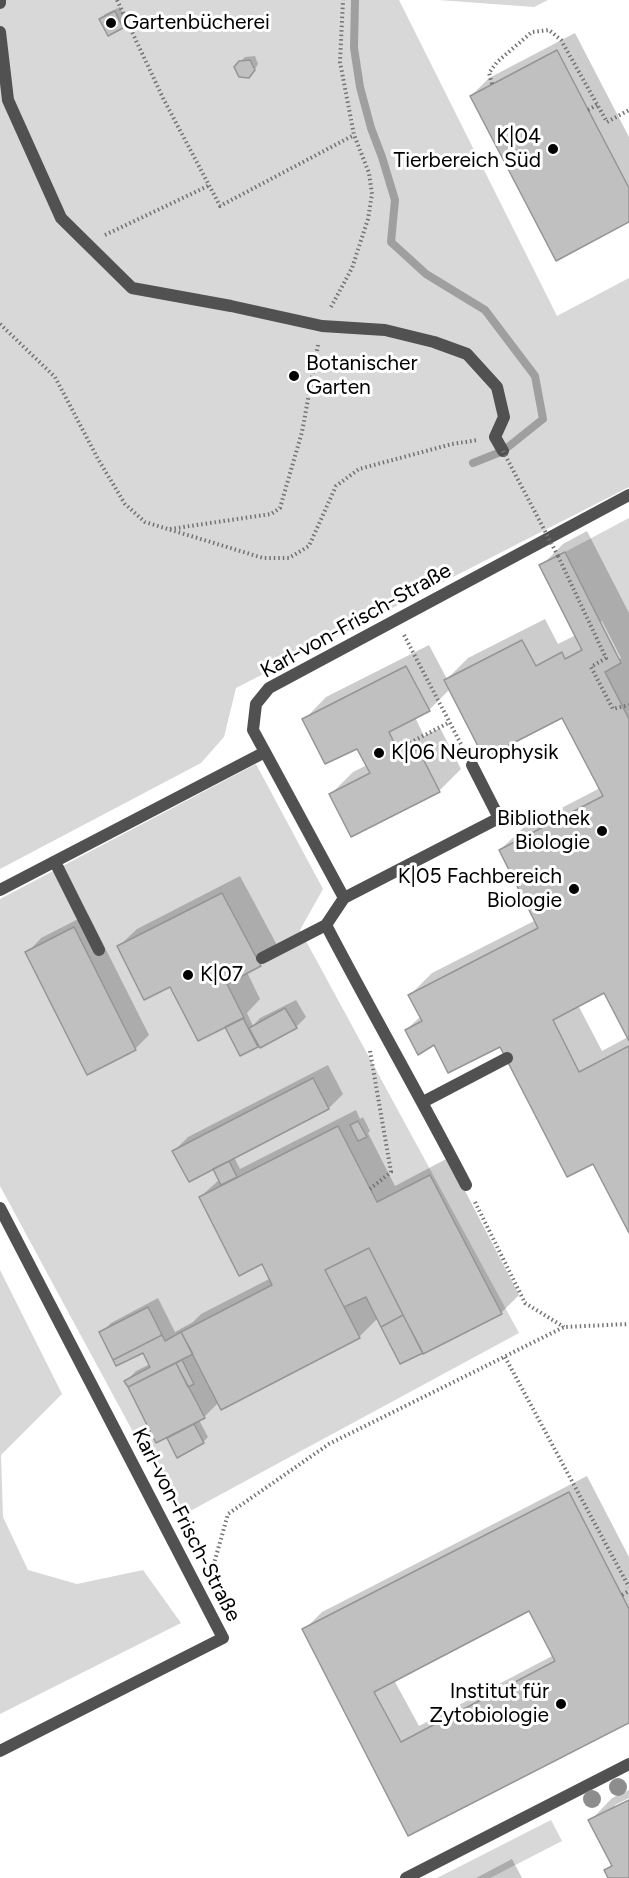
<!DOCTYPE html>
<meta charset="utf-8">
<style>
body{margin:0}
canvas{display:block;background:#fff}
</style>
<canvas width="629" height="1878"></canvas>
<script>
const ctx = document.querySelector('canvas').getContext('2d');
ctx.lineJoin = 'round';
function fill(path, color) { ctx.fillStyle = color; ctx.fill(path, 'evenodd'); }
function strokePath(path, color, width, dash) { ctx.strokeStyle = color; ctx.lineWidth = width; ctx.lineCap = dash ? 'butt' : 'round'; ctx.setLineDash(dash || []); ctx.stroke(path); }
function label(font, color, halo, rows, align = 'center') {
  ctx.font = font + ' Figtree,sans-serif'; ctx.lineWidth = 6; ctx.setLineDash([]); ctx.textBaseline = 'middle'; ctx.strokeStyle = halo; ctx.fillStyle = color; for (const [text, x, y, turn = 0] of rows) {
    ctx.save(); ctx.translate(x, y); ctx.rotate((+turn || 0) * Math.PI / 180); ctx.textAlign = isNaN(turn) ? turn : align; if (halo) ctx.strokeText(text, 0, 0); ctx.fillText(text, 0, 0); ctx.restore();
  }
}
const green = new Path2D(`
 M0 0H399L557 316 629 278V487L236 688 224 737 201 763 0 869Z
 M438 0H548L534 7Z
 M629 518V719L605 672 621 663 565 552Z
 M256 764 323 889 300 930 519 1333 179 1517 0 1186V899Z
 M0 1270 62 1394 1 1455 3 1517 28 1570 77 1584 143 1570 181 1623 0 1714Z
 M551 1820 562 1841 494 1876 490 1878H437Z`);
const shadow = new Path2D(`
 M120 7 127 22 122 27 101 19 105 14Z
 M575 33 629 137V221L471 96 489 78Z
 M255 56 258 64 254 71 240 62 245 57Z
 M587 531 629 613V1229L594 1162 501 1045 434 1043 406 1030 421 1016 410 995 432 973 536 920 500 850 523 828 600 788 563 715 450 689 429 710 415 717 424 736 440 728 461 769 439 791 331 794 353 772 367 765 358 747 304 720 326 697 429 645 447 679 468 658 545 619 558 644 576 635 541 566 563 544ZM602 621 621 658 618 660 599 622ZM605 991 628 1037 602 1051 578 1005Z
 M240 876 278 947 260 965 247 972 260 999 247 1013 253 1026 260 1018 296 1000 306 1017 296 1027 257 1046 119 946 137 929Z
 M88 914 149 1035 135 1049 27 953 41 938Z
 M328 1065 343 1094 329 1108 234 1157 240 1169 356 1110 360 1119 363 1117 370 1131 368 1133 395 1186 448 1158 519 1295 501 1313 424 1352 378 1318 359 1337 219 1402 204 1417 199 1420 208 1437 203 1442 177 1456 167 1436 157 1441 126 1381 136 1371 150 1364 144 1351 101 1333 111 1323 158 1298 175 1332 193 1322 201 1314 271 1278 262 1262 200 1197 220 1179 214 1167 174 1151 188 1137ZM182 1358 183 1361 144 1381V1377Z
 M587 1476 629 1557V1721L409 1834 304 1630 322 1612ZM529 1609 554 1655 419 1726 394 1680Z
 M629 1790V1798L615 1805V1809L629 1801V1878H609L606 1870 612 1864 590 1821 612 1798Z
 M512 1859 522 1878H476Z`);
const stream = new Path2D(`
 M355 0 354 48 360 87 371 128 382 157 395 200 391 242 426 274 485 310 535 376 543 419 503 451 473 463`);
const building = new Path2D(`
 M115 11 123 28 108 36 99 19Z
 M557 50 629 188V222L556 261 470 96Z
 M250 60 255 70 249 78 239 77 234 67 239 61Z
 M565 552 621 663 605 672 629 719V1041L604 993 553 1020 579 1072 629 1046V1233L593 1164 567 1177 500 1047 448 1073 434 1045 418 1055 405 1030 422 1021 408 995 538 928 499 850 603 796 562 718 484 758 444 680 522 640 536 666 562 652 565 659 582 650 539 565Z
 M406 666 430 711 389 732 401 757 418 749 440 792 351 837 329 794 370 773 357 749 325 764 302 719Z
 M222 893 261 966 227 984 244 1018 198 1041 170 987 144 1000 117 946Z
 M74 927 136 1050 87 1075 25 952Z
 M285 1008 297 1028 260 1048 249 1028Z
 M243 1018 258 1047 240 1056 225 1027Z
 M313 1078 329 1109 189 1182 172 1151Z
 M358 1121 367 1137 358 1141 350 1125Z
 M338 1126 377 1202 430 1175 502 1314 423 1354 369 1248 325 1270 360 1338 221 1410 181 1332 272 1285 262 1264 239 1276 199 1197Z
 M229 1161 237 1177 221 1185 213 1169Z
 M369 1248 403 1315 381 1327 366 1297 344 1307 325 1270Z
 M148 1307 162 1335 113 1360 99 1332Z
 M403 1315 423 1353 400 1364 381 1327Z
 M181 1332 193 1354 128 1387 124 1381 150 1367 143 1353 116 1366 113 1360 162 1335 165 1341Z
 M182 1360 194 1384 188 1387 176 1363Z
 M176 1363 205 1418 156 1443 128 1387Z
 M194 1424 204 1443 177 1458 167 1438Z
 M569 1492 629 1609V1723L408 1836 302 1629ZM529 1611 555 1661 401 1742 374 1692Z
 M629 1800V1878H608L604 1870 612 1866 588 1820Z`);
const path = new Path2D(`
 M117 0 164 100 220 206 354 135
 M492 84 489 73 497 62 532 32 549 30 561 40 607 122 629 110
 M588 110 597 105
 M105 235 210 185
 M331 307 352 268 368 219 372 194 369 173 354 135 340 62 343 0
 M0 324 55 377 98 459 125 504 145 522 263 558H289L309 546 336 486 359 469 452 444 478 440
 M170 529 271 514 280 508 302 432 318 345
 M558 556 606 658 591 667 613 709 629 705
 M404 635 463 748
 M398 749 450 722
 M370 1051 391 1172 370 1189
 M475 1202 525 1303 564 1327
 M505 1357 629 1587
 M211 1574 228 1514 329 1444 564 1327 629 1324
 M622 1595 629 1591`);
const lane = new Path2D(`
 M0 3V0
 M0 32 8 100 61 218 132 288 231 306 322 326 385 330 434 342 467 354 497 387 504 417 495 437 503 451
 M265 752 344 898
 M55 862 99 950
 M0 890 265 752 253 730 256 704 269 688 629 495
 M326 925C372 1013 421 1098 466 1185
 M262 958 326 925 344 898 499 818 472 765
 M423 1102 507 1058
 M0 1208 223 1638 0 1751
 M406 1878 629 1764`);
const pathBridge = new Path2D(`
 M503 451 558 556`);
const trees = [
 [618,1787],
 [592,1799]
];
const markers = [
 [111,23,6,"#000"],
 [553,149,6,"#000"],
 [294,376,6,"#000"],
 [379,753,6,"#000"],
 [602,831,6,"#000"],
 [574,889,6,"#000"],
 [188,975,6,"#000"],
 [561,1704,6,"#000"]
];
const poiNames = [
 ["Gartenbücherei",123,23],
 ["K|04",541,137,"right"],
 ["Tierbereich Süd",541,161,"right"],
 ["Botanischer",306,364],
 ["Garten",306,388],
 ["K|06 Neurophysik",391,753],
 ["Bibliothek",590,819,"right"],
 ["Biologie",590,843,"right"],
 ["K|05 Fachbereich",562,877,"right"],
 ["Biologie",562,901,"right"],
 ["K|07",200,975],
 ["Institut für",549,1692,"right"],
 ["Zytobiologie",549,1716,"right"]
];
const streetNames = [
 ["Karl-von-Frisch-Straße",356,621,-29],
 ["Karl-von-Frisch-Straße",186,1525,63]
];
fill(green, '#d8d8d8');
fill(shadow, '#0003');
strokePath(stream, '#9f9f9f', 8);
fill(building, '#c0c0c0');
strokePath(building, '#959595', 1.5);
strokePath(path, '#737373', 4, [1.5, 3]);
strokePath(lane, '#515151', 12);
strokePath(pathBridge, '#737373', 4, [1.5, 3]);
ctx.fillStyle = '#8d8d8d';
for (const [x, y] of trees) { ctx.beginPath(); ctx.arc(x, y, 9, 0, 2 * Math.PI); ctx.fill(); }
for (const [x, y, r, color] of markers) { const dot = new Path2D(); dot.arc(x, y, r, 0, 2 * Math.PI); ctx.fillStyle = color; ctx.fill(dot); strokePath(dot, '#fff', 2); }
label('21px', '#000', '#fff', poiNames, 'left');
label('21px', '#000', '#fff', streetNames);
</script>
